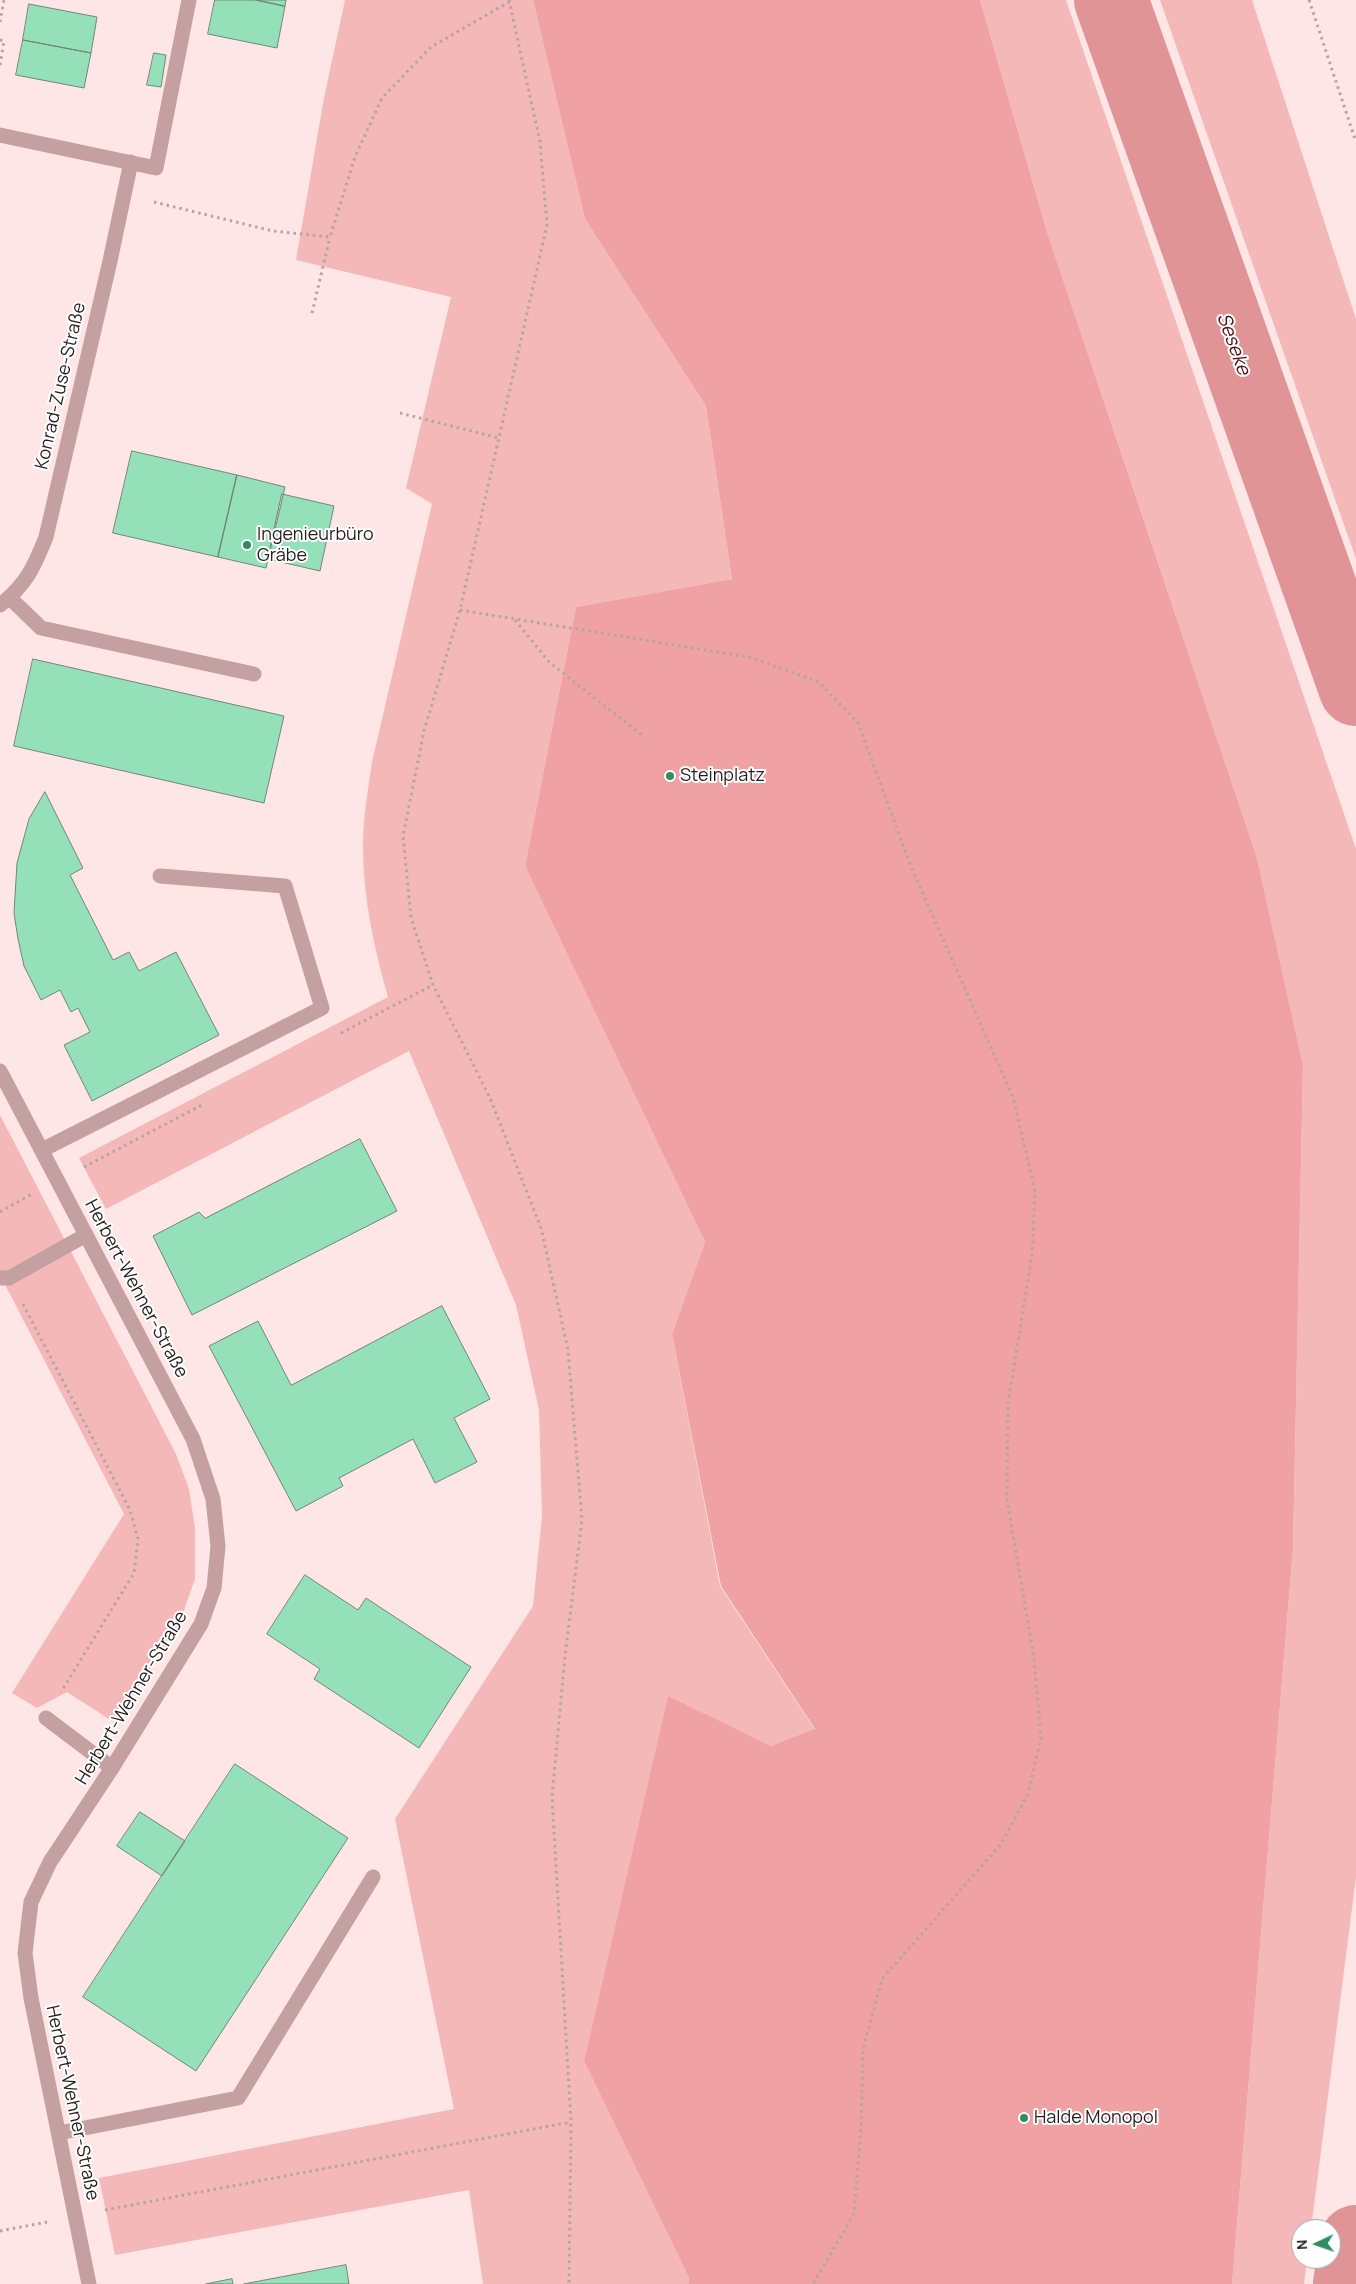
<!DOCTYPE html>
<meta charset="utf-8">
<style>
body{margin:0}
#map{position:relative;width:1356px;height:2284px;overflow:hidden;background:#fee6e6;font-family:Manrope,sans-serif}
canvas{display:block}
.north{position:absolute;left:1291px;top:2219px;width:50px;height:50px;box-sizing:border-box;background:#fff;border:1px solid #a8a5a5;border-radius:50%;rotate:267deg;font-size:14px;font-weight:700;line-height:20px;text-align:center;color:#251d1d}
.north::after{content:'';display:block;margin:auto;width:18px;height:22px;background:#308c62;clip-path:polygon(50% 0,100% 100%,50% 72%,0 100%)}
</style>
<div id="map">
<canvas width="1356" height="2284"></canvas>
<div class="north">N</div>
</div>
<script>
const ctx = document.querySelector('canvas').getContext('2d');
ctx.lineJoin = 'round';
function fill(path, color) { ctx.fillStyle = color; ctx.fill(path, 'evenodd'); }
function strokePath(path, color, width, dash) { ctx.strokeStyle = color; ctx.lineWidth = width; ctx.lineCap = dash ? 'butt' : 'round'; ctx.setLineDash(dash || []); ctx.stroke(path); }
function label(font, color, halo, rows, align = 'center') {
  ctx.font = font + ' Manrope,sans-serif'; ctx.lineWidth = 4; ctx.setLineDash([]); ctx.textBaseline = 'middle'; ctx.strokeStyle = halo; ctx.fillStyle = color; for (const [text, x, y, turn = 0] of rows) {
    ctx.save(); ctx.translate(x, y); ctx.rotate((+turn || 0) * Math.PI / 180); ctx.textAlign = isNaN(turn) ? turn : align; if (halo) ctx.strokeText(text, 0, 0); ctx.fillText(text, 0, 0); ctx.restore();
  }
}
const green = new Path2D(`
 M345 0H533L585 219 706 406 732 579 576 607 525 866 705 1242 672 1334 720 1586 815 1730 771 1746 668 1697 584 2061 689 2278 688 2284H483L469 2190 115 2255 99 2178 454 2109 395 1819 533 1606 542 1516 539 1410 516 1305 409 1051 106 1209 79 1158 388 997C374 948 363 898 363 846 363 818 368 790 372 762L432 504 406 488 451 297 296 260 324 98Z
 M980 0H1066L1356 849V1877L1311 2229H1301V2259H1307L1304 2284H1232L1293 1548 1303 1065 1257 858 1048 235Z
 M1160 0H1252L1356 319V559Z
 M0 1115 176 1454 189 1489 195 1528V1579L178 1627 115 1723 67 1692 37 1708 12 1693 124 1514 0 1275Z`);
const forest = new Path2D(`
 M533 0H980L1048 235 1257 858 1303 1065 1293 1548 1232 2284H688L689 2278 584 2061 668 1696 771 1746 815 1729 721 1586 672 1334 705 1242 525 866 576 607 732 579 706 406 585 219Z`);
const river = new Path2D(`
 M1111 0 1356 689
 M1350 2284 1356 2242`);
const building = new Path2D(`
 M215 0H256L285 6 277 48 208 34Z
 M256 0H286L285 6Z
 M29 4 97 17 91 53 23 40Z
 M23 40 91 53 84 88 16 75Z
 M154 53 166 55 161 87 147 85Z
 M132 451 237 475 218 557 113 533Z
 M237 475 285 487 266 568 218 557Z
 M282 494 334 506 320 571 268 559Z
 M33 659 284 716 264 803 14 746Z
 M45 792 83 868 70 875 113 960 129 952 139 971 176 952 219 1035 92 1101 64 1045 90 1032 78 1008 71 1012 60 990 41 1000 24 966 18 939 14 913 17 863 29 819Z
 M360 1139 397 1211 192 1315 153 1236 199 1212 205 1218Z
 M442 1306 490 1399 454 1418 477 1462 435 1483 413 1439 339 1478 343 1486 296 1511 209 1346 258 1321 291 1385Z
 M305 1575 358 1610 366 1598 471 1667 419 1748 314 1679 320 1669 267 1634Z
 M235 1764 348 1838 196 2071 83 1997Z
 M140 1812 185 1841 162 1876 117 1846Z
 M346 2265 349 2284H244Z
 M232 2279 233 2284H206Z`);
const path = new Path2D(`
 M509 0 540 142 547 225 460 610 424 731 403 836 411 918 433 985 490 1098 541 1228 568 1350 582 1520 565 1656 552 1797 571 2122 569 2284
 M1309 0 1356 142
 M0 22 4 0
 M0 40 4 41 0 65
 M154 202 273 231 330 237 355 157 382 98 431 47 509 2
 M312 313 330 237
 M400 413 499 438
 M460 610 749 657 819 682 858 723 912 869 1013 1097 1035 1191 1032 1255 1008 1403 1007 1499 1034 1659 1041 1738 1028 1794 1001 1844 882 1979 863 2049 861 2129 854 2214 813 2284
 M515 620 550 663 642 735
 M341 1033 433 985
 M84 1167 202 1105
 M0 1212 32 1194
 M23 1304 130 1510 138 1539 134 1573 61 1692
 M105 2210 571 2122
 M0 2231 47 2222`);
const service = new Path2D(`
 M10 598 41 628 254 674
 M42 1150 322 1008 285 886 160 876
 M0 1278H9L86 1235
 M46 1718 112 1768
 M59 2133 238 2098 373 1877`);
const minor = new Path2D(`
 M0 135 156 168 189 0
 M0 605C26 585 34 567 46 537L110 261 131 162
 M0 1071 193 1439 213 1499 218 1546 214 1588 201 1624 112 1768 50 1862 31 1902 25 1953 31 1998 89 2284`);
const markers = [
 [247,545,5,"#308c62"],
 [670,776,5,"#308c62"],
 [1024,2118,5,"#308c62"]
];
const streetNames = [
 ["Konrad-Zuse-Straße",61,386,-77],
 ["Herbert-Wehner-Straße",136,1289,62],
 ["Herbert-Wehner-Straße",132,1698,-59],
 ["Herbert-Wehner-Straße",72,2103,78]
];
const poiNames = [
 ["Ingenieurbüro",257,535],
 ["Gräbe",257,556],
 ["Steinplatz",680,776],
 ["Halde Monopol",1034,2118]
];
const waterNames = [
 ["Seseke",1233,344,70]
];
fill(green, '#f5b8b9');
fill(forest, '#efa1a3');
strokePath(river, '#e19496', 74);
fill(building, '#94e0b8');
strokePath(building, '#73857a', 1);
strokePath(path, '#b6a4a4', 3, [2.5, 4]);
strokePath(service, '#c4a0a0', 15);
strokePath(minor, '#c4a0a0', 15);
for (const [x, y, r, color] of markers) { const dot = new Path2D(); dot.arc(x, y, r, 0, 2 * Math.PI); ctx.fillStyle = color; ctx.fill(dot); strokePath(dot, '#fff', 2); }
label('18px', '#251d1d', '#fff', streetNames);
label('18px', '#251d1d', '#fff', poiNames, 'left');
label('italic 19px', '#530e19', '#fff', waterNames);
</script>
